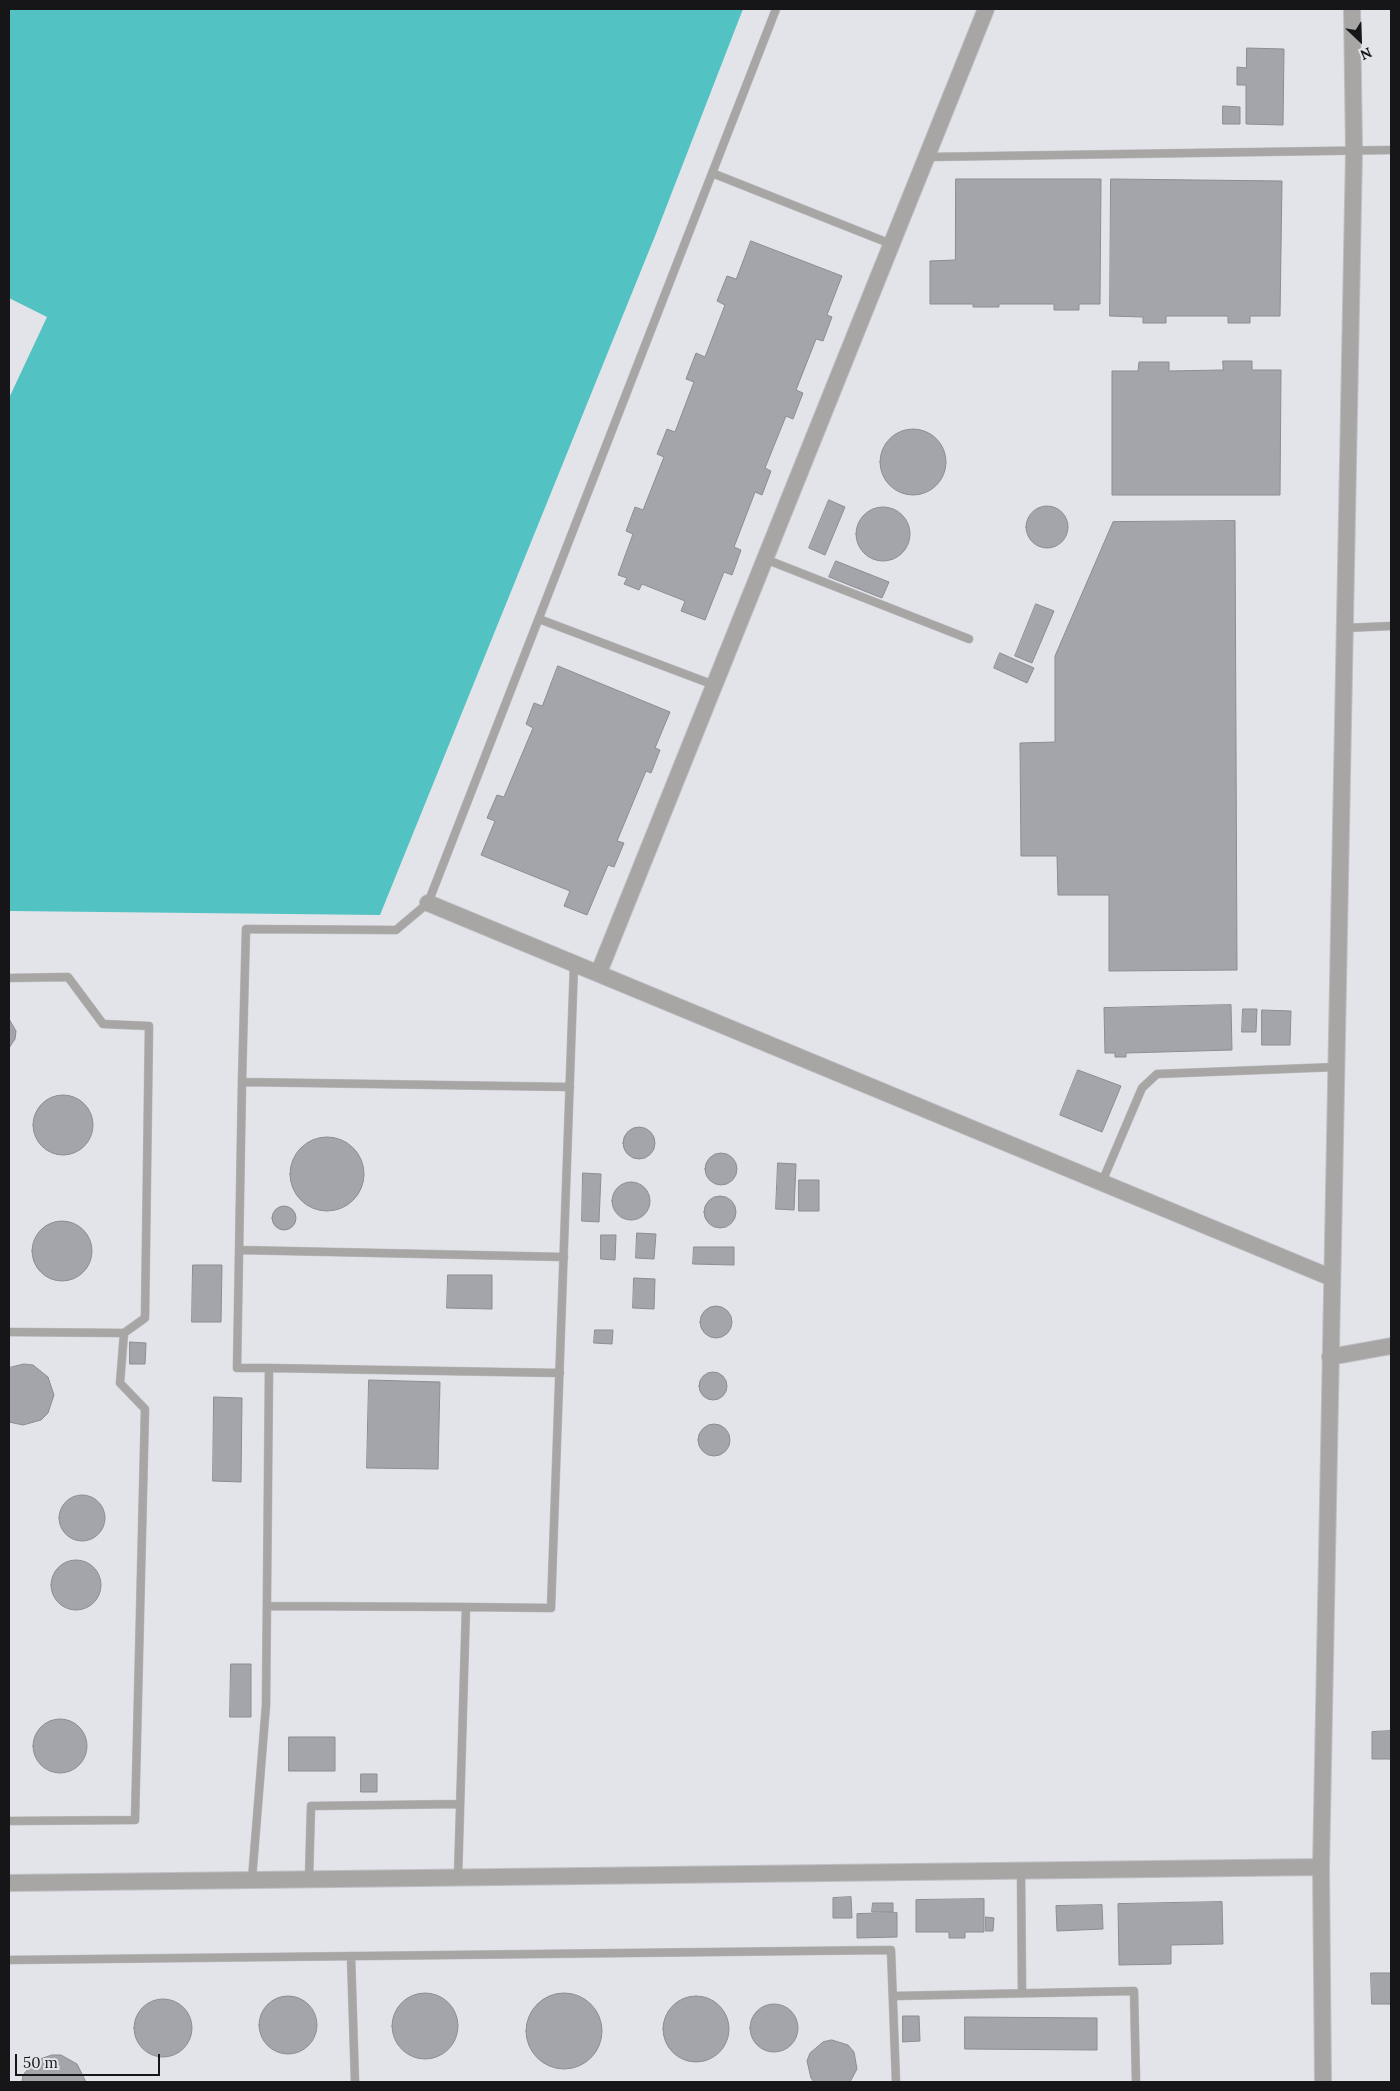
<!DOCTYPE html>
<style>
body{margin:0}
#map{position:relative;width:1400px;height:2091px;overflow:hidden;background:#e3e4ea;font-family:Lora,serif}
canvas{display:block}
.frame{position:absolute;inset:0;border:10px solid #161619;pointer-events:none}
.north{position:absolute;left:1335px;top:15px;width:50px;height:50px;-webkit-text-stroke:4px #e3e4ea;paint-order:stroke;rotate:156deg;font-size:14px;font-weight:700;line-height:20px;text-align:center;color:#161619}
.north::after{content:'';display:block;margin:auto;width:18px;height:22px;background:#161619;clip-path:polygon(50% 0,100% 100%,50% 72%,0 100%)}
.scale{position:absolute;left:15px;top:2054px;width:145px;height:22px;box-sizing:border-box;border:2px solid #161619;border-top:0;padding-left:6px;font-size:15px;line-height:18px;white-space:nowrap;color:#161619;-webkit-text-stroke:4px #e3e4ea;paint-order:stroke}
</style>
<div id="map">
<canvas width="1400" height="2091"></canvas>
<div class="frame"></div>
<div class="north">N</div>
<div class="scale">50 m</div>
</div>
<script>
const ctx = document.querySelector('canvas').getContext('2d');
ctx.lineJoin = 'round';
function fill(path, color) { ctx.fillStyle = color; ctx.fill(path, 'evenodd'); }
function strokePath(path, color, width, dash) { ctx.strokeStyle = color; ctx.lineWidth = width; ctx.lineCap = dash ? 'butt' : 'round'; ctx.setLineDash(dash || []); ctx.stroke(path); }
const water = new Path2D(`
 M9 9H743L655 236 380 915 9 911V398L47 317 9 298Z`);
const building = new Path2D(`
 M1247 48 1284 49 1283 125 1246 124V85H1237V67L1246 68Z
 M1223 106 1240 107V124H1223Z
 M956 179H1101L1100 304H1079V310H1054V304H999V307H973V304H930V261L955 260Z
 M1111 179 1282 181 1280 316H1250V323H1228V316H1166V323H1143V317L1110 316Z
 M751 241 842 276 827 315 832 317 823 341 816 339 796 390 803 393 793 419 786 416 765 468 771 471 762 495 755 492 734 547 741 550 732 575 724 572 705 620 681 611 685 601 642 584 639 590 624 584 627 578 618 575 633 534 626 531 635 507 643 510 664 457 657 454 667 429 675 432 694 382 686 379 696 353 705 357 725 305 717 301 727 276 736 279Z
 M1223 361H1252V370H1281L1280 495H1112V371H1138L1139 362H1169V371L1223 370Z
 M880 462a33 33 0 1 1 66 0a33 33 0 1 1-66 0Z
 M829 500 845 507 825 555 809 548Z
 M1026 527a21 21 0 1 1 42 0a21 21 0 1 1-42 0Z
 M856 534a27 27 0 1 1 54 0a27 27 0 1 1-54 0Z
 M1235 521 1237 970 1109 971V895H1058L1057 856H1021L1020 743 1055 742V656L1113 522Z
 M836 561 889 582 882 598 829 577Z
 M1036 604 1054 611 1032 663 1015 656Z
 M1000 653 1034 668 1027 683 994 668Z
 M558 666 670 712 655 748 660 750 651 773 646 771 617 841 624 843 614 867 608 865 587 915 564 906 570 891 481 855 495 821 487 818 497 795 504 797 533 728 526 724 534 703 542 706Z
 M1231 1005 1232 1050 1126 1053V1057H1115V1053H1105L1104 1008Z
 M1243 1009H1257L1256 1032H1242Z
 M1262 1010 1291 1011 1290 1045H1262Z
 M9 1019 16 1031 15 1039 9 1048Z
 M1078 1070 1121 1086 1102 1132 1060 1115Z
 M33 1125a30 30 0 1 1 60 0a30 30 0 1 1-60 0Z
 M623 1143a16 16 0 1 1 32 0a16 16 0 1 1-32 0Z
 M290 1174a37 37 0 1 1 74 0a37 37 0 1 1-74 0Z
 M705 1169a16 16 0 1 1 32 0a16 16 0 1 1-32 0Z
 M778 1163 796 1164 794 1210 776 1209Z
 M583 1173 601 1174 599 1222 582 1221Z
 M799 1180H819V1211H799Z
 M612 1201a19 19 0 1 1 38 0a19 19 0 1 1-38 0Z
 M704 1212a16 16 0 1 1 32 0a16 16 0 1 1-32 0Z
 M272 1218a12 12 0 1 1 24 0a12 12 0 1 1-24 0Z
 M32 1251a30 30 0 1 1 60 0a30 30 0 1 1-60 0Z
 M637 1233 656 1234 654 1259 636 1258Z
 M601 1235H616L615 1260 601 1259Z
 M694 1247H734V1265L693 1264Z
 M193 1265H222L221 1322H192Z
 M448 1275H492V1309L447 1308Z
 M634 1278 655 1279 654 1309 633 1308Z
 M700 1322a16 16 0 1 1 32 0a16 16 0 1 1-32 0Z
 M595 1330H613L612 1344 594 1343Z
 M130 1342 146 1343 145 1364H130Z
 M24 1364 33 1365 48 1377 54 1395 48 1413 41 1420 23 1425 9 1422V1368Z
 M699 1386a14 14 0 1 1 28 0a14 14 0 1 1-28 0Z
 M369 1380 440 1382 438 1469 367 1468Z
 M214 1397 242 1398 241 1482 213 1481Z
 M698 1440a16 16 0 1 1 32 0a16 16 0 1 1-32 0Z
 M59 1518a23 23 0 1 1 46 0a23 23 0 1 1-46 0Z
 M51 1585a25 25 0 1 1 50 0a25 25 0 1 1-50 0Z
 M231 1664H251V1717H230Z
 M33 1746a27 27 0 1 1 54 0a27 27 0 1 1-54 0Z
 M1391 1731V1759H1372V1732Z
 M289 1737H335V1771H289Z
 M361 1774H377V1792H361Z
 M851 1897 852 1918H833V1898Z
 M984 1899V1932H965V1938H949V1932H916V1900Z
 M1222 1902 1223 1944 1171 1945V1964L1119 1965 1118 1904Z
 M873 1903H893V1912H872Z
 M1102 1905 1103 1929 1057 1931 1056 1906Z
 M897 1913V1937L857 1938V1914Z
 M986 1917 994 1918 993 1931H986Z
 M1371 1973H1391V2004H1372Z
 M392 2026a33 33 0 1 1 66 0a33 33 0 1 1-66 0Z
 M526 2031a38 38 0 1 1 76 0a38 38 0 1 1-76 0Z
 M259 2025a29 29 0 1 1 58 0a29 29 0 1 1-58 0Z
 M663 2029a33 33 0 1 1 66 0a33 33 0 1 1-66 0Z
 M134 2028a29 29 0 1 1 58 0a29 29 0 1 1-58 0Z
 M750 2028a24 24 0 1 1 48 0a24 24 0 1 1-48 0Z
 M903 2016H919L920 2041 903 2042Z
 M965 2017 1097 2018V2050L965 2049Z
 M832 2040 848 2045 854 2052 857 2069 850 2082H814L811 2078 807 2061 810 2053 823 2042Z
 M52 2055H61L77 2064 86 2082H22L23 2075 35 2061Z`);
const service = new Path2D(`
 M927 157 1391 150
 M712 173 891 244
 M765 559 969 639
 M539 619 714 685
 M1345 628 1391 626
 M9 978 68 977 103 1024 149 1026 145 1318 124 1333 120 1383 145 1409 135 1820 9 1821
 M242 1082 246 929 396 930 428 903 776 9
 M1102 1182 1142 1088 1157 1074 1336 1067
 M239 1250 564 1257
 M9 1332 124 1333
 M269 1368H237L242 1082 570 1087
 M267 1606 466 1607
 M1021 1871 1022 1993
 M458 1877 466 1607 551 1608 574 964
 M252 1879 266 1705 269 1368 560 1373
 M309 1879 311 1806 460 1804
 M351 1956 355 2082
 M9 1960 891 1950 896 2082
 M894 1996 1134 1991 1136 2082`);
const minor = new Path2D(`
 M428 903 1332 1278
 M599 972 986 9
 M1330 1357 1391 1346
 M9 1883 1321 1867
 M1323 2082 1321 1867 1354 151 1352 9`);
fill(water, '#53c2c2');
fill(building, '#a4a5ab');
strokePath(building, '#8c8c92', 1);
strokePath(service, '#bebfc4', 9);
strokePath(minor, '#bebfc4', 18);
strokePath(service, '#a8a6a4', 8);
strokePath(minor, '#a8a6a4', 16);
</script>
